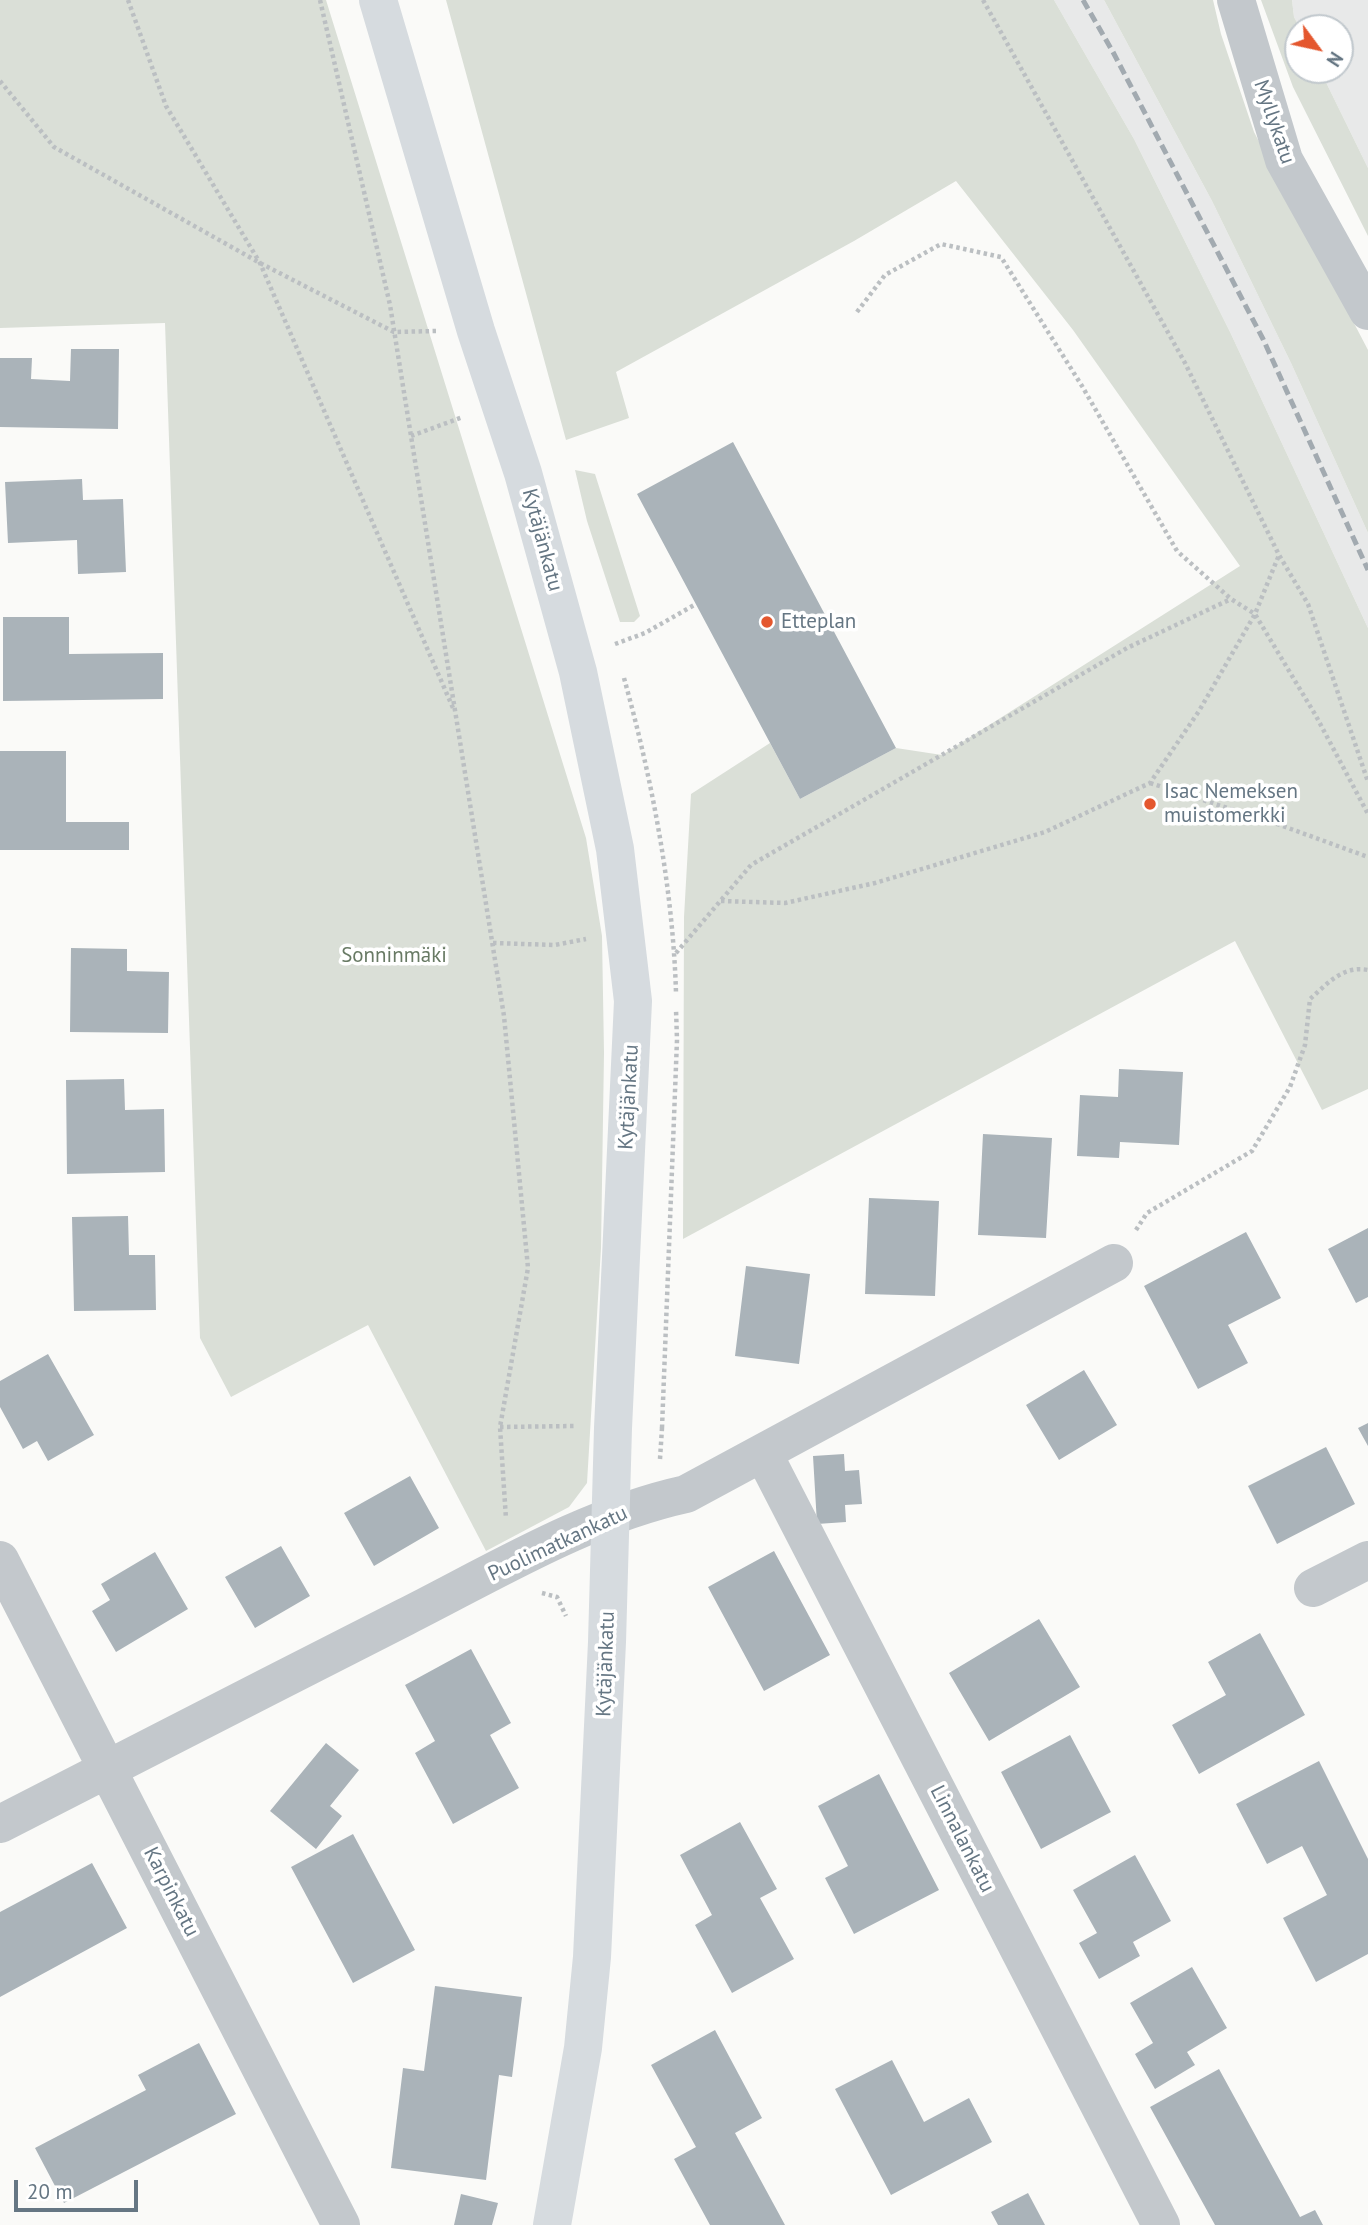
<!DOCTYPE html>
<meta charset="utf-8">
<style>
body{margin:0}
#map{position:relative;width:1368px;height:2225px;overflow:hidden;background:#fafaf8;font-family:"PT Sans",sans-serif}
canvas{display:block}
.north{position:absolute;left:1284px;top:14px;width:70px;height:70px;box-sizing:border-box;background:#fff;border:2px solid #c1c8cd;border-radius:50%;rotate:123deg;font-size:19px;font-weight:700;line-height:28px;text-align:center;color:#657683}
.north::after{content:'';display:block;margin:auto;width:24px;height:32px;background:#e4572e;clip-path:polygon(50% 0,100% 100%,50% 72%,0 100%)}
.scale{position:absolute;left:14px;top:2180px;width:124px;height:32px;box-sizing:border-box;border:4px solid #657683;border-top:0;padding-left:9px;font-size:21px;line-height:24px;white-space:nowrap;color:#657683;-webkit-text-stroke:5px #fff;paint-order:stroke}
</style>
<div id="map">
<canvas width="1368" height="2225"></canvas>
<div class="north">N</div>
<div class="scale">20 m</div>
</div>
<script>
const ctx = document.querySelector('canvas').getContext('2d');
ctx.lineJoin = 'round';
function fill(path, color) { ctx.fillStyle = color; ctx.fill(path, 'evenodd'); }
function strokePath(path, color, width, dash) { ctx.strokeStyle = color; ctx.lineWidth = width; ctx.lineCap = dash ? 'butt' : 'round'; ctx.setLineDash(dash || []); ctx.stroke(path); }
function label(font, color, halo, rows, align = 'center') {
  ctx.font = font + ' "PT Sans",sans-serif'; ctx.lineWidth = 7; ctx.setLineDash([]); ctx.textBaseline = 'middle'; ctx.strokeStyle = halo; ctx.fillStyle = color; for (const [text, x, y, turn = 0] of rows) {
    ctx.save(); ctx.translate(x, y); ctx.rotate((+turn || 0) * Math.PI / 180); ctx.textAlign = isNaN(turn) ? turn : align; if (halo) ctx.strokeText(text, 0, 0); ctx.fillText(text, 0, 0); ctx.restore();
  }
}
const built = new Path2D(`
 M1054 0H1104L1212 201 1291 363 1368 533V628L1231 334 1134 139Z
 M1292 0H1368V168L1320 70H1340V28H1300L1294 17Z`);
const green = new Path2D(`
 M0 0H326L586 838 602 936 604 1053 601 1248 587 1483 569 1507 486 1551 368 1325 231 1397 200 1338 165 323 0 328Z
 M446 0H1054L1134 139 1231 334 1368 628V1089L1322 1110 1235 941 683 1239 684 917 691 794 770 743 800 799 896 748 942 755 1240 566 1073 330 956 181 854 241 616 372 629 418 566 440Z
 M1104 0H1213L1221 34 1254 132 1368 350V533L1291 363 1212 201Z
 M1261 0H1292L1294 17 1300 28H1298V70H1320L1368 168V236L1293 87Z
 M575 470 595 474 640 616 634 622H620L587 521Z`);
const building = new Path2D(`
 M71 349H119L118 429 0 427V358H32L31 379 70 381Z
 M733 442 896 748 800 799 637 494Z
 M82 479 83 500 123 499 126 572 78 574 77 540 8 543 5 482Z
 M3 617H69V654L163 653V699L3 701Z
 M0 751H66V822H129V850H0Z
 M71 948 127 949V971L169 972 168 1033 70 1032Z
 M1119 1069 1183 1072 1179 1145 1120 1142 1119 1158 1077 1156 1080 1095 1118 1097Z
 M124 1079 125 1110 164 1109 165 1172 67 1174 66 1080Z
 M983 1134 1052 1138 1046 1238 978 1235Z
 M869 1198 939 1201 935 1296 865 1294Z
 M128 1216 129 1255H155L156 1310 74 1311 72 1217Z
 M1368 1228V1297L1356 1303 1328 1249Z
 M1246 1232 1281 1298 1228 1325 1248 1363 1198 1389 1144 1286Z
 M746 1266 810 1274 799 1364 735 1356Z
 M48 1354 94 1435 48 1461 37 1441 23 1449 0 1407V1381Z
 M1084 1370 1117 1425 1059 1460 1026 1405Z
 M1368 1423V1446L1358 1428Z
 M1326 1447 1355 1504 1277 1544 1248 1486Z
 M844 1454 845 1471 859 1470 862 1504 845 1505 846 1522 817 1524 813 1456Z
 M410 1476 439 1528 374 1566 344 1513Z
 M281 1546 310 1596 255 1628 225 1577Z
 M774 1551 830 1655 764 1691 708 1587Z
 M155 1552 188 1609 116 1652 92 1611 110 1600 101 1584Z
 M1039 1619 1080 1687 989 1741 949 1673Z
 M1260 1633 1305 1715 1199 1774 1172 1725 1226 1695 1208 1662Z
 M471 1649 511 1723 490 1735 519 1788 453 1824 415 1753 435 1741 405 1685Z
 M1070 1735 1111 1812 1041 1849 1001 1772Z
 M326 1743 359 1770 330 1806 342 1816 316 1849 270 1811Z
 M1319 1761 1368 1859V1954L1316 1982 1283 1918 1327 1895 1302 1846 1267 1864 1236 1804Z
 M879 1774 939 1890 854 1934 825 1878 848 1866 818 1806Z
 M740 1822 777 1889 760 1898 794 1959 732 1993 695 1925 712 1915 680 1855Z
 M353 1834 415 1950 353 1983 291 1867Z
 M1135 1855 1171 1921 1133 1942 1140 1956 1099 1979 1079 1943 1097 1933 1073 1890Z
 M92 1863 127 1928 0 1997V1912Z
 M1192 1967 1227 2028 1187 2052 1195 2065 1155 2089 1135 2054 1153 2043 1130 2003Z
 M435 1986 522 1997 512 2077 499 2075 486 2180 391 2168 403 2068 424 2071Z
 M715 2030 762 2118 735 2133 785 2225H710L674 2159 696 2147 651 2065Z
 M199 2043 236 2114 64 2203 35 2148 146 2090 138 2075Z
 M892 2060 924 2122 969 2098 992 2142 891 2195 835 2089Z
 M1219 2069 1300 2217 1315 2210 1323 2225H1215L1150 2107Z
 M1028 2193 1045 2225H998L991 2212Z
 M461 2194 498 2203 492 2225H454Z`);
const path = new Path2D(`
 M128 0 166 106 260 263 453 708
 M320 0 390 305 504 1016 528 1268 500 1427 506 1519
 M983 0 1185 363 1279 555 1308 604 1368 782
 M0 81 54 147 260 263 394 332 436 331
 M857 312 885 275 941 244 1001 257 1082 386 1177 551 1231 599 1255 614 1316 716 1368 814
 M411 436 463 417
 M615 644 645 633 696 604
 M624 678C652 779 673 889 676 993
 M1150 783 1280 825 1368 857
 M721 901 785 903 875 883 1045 832 1150 783 1199 711 1255 614 1279 555
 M493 943 555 945 586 939
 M676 953 751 865 1127 648 1231 599
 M1136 1230 1147 1213 1252 1151 1290 1087 1305 1045 1310 999C1327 984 1343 965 1368 970
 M500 1427 574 1426
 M662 1428 677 1040 676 1009
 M660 1459 662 1428H660
 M542 1593 557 1597 566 1616`);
const street = new Path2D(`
 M1236 0 1284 160 1368 311
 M763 1453 1161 2225
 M0 1560 341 2225
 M1313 1588 1368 1560
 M0 1824C135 1754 270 1686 405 1617 496 1571 586 1516 686 1494L1114 1263`);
const secondary = new Path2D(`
 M378 0 476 331 523 473 578 672 615 849 633 1001 613 1428 607 1642 592 1957 583 2048 552 2225`);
const rail = new Path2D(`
 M1083 0 1113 52 1263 339 1368 570`);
const markers = [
 [767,622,7,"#e4572e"],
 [1150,804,7,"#e4572e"]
];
const streetNames = [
 ["Myllykatu",1274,122,71],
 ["Kytäjänkatu",542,540,75],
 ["Kytäjänkatu",629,1097,-87],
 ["Puolimatkankatu",558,1544,-25],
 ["Kytäjänkatu",606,1664,-88],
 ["Linnalankatu",962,1839,63],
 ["Karpinkatu",171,1892,63]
];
const poiNames = [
 ["Etteplan",781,622],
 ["Isac Nemeksen",1164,792],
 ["muistomerkki",1164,816]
];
const parkNames = [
 ["Sonninmäki",394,956]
];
fill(built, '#e8e9e9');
fill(green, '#dadfd7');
fill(building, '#aab3b9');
strokePath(path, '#bbbfc2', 4.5, [3.5, 3.5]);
strokePath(street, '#c3c8cc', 38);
strokePath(secondary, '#d6dbdf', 38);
strokePath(rail, '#a2aab0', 5, [10, 5]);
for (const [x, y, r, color] of markers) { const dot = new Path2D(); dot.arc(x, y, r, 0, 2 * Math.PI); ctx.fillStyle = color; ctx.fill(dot); strokePath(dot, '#fff', 2.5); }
label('21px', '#657683', '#fff', streetNames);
label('21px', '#657683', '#fff', poiNames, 'left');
label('21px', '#687a64', '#fff', parkNames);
</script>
